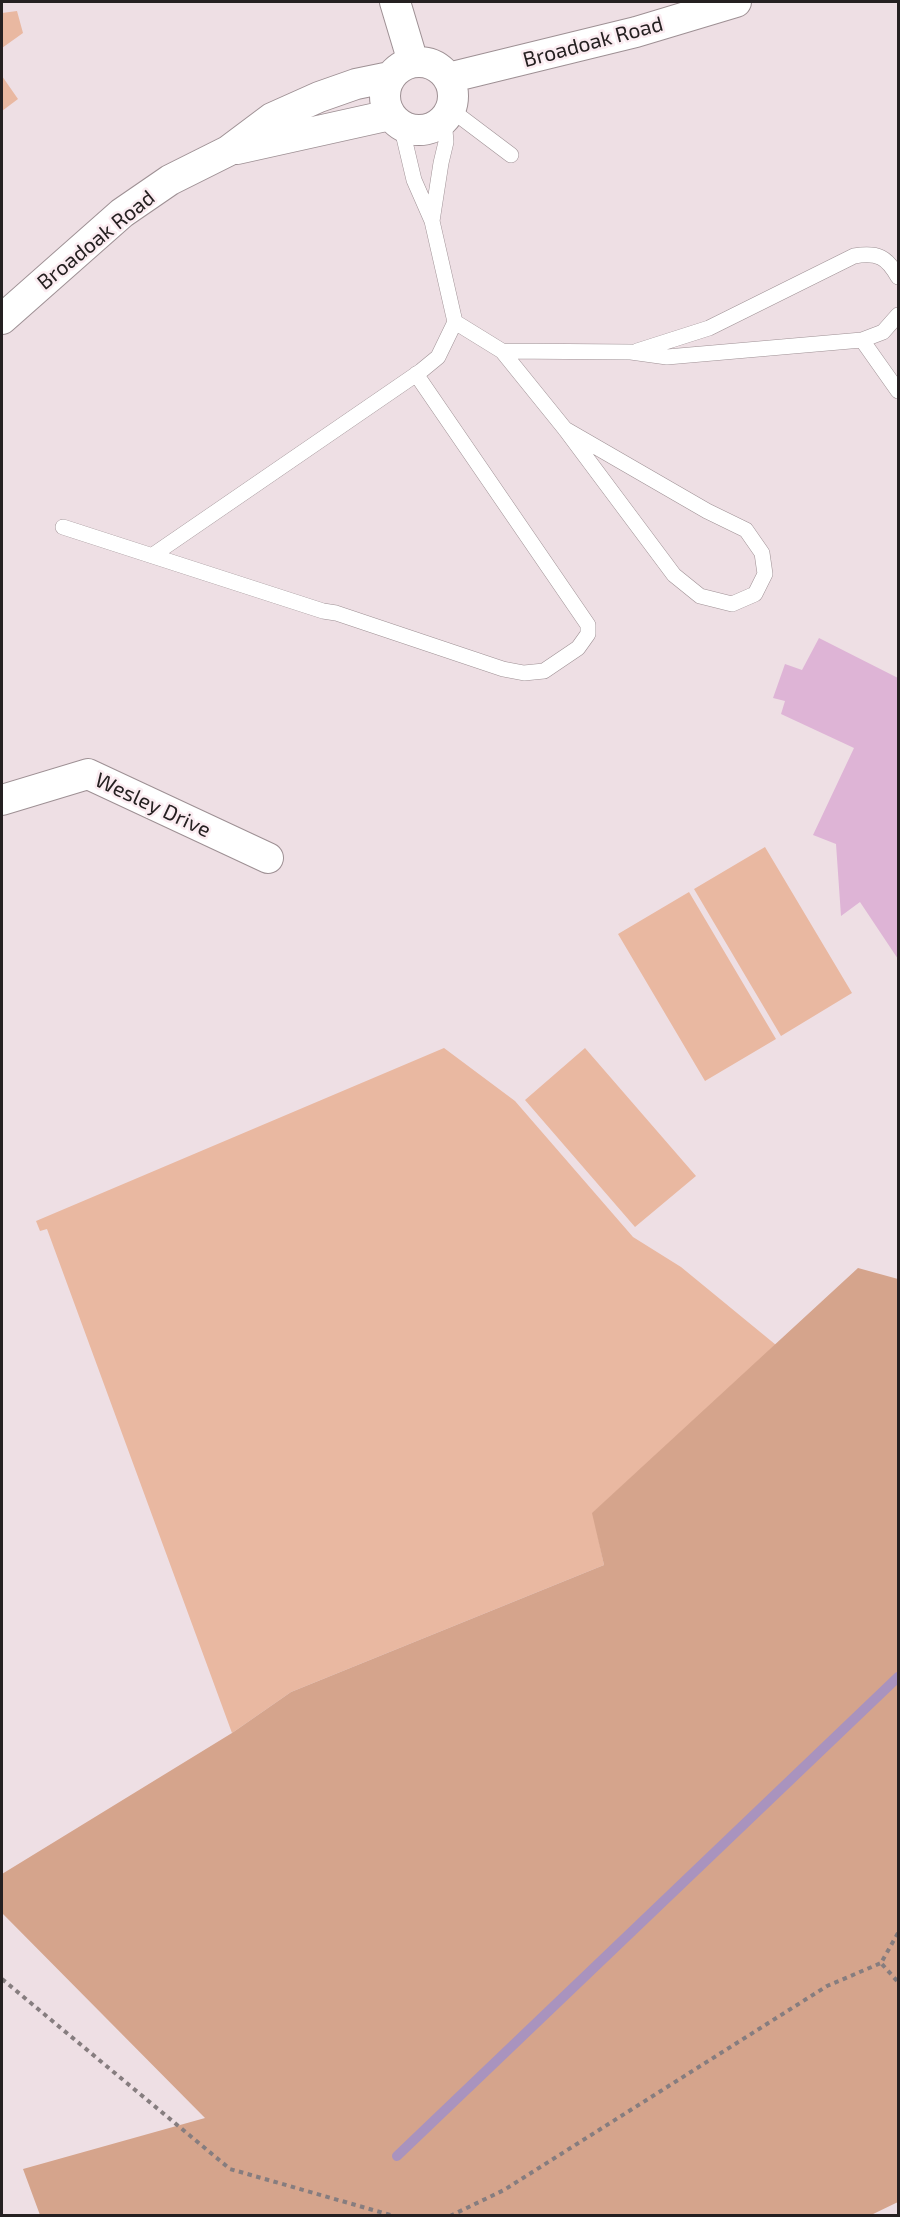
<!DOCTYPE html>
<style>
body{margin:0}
#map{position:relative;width:900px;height:2217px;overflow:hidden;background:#eedfe4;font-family:"Exo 2",sans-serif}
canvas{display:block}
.frame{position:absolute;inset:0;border:3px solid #252021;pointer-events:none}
</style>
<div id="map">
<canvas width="900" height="2217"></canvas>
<div class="frame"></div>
</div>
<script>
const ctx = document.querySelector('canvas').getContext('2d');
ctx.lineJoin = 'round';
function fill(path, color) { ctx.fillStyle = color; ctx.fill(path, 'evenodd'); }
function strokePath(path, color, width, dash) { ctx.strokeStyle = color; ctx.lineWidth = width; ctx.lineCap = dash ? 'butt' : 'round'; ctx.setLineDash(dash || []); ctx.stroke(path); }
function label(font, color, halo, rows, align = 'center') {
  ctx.font = font + ' "Exo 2",sans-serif'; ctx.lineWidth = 5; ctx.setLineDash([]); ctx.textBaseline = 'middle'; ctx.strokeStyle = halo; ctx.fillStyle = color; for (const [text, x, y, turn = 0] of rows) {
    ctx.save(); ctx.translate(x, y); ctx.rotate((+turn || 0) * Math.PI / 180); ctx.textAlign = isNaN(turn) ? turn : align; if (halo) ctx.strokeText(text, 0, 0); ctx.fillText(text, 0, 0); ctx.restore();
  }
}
const green = new Path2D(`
 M17 11 23 33 2 48V13Z
 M2 76 18 99 2 111Z
 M765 847 852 993 781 1036 694 889Z
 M689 892 776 1039 705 1081 618 934Z
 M444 1048 515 1101 633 1237 681 1267 776 1345 593 1513 604 1565 291 1692 232 1733 47 1229 40 1231 36 1221Z
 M585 1048 696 1176 635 1227 525 1100Z`);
const forest = new Path2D(`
 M858 1268 898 1279V2202L869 2216 40 2215 23 2169 205 2118 2 1913V1874L232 1733 291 1692 604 1565 592 1513Z`);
const stream = new Path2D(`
 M397 2156 898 1677`);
const building = new Path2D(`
 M819 638 898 678V959L860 902 841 916 836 844 813 835 854 748 781 714 785 701 773 698 785 664 802 670Z`);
const path = new Path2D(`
 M898 1933 881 1963 898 1982
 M2 1979 230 2169 394 2216
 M450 2216 504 2190 827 1986 881 1963`);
const service = new Path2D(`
 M450 109 511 155
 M401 125 414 180 432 221 455 322 502 351 565 429 674 575 700 596 732 604 755 594 765 574 762 553 746 530 707 511 565 429
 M432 221 441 163 446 142 444 119
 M862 340 898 391
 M502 351 631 352 667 357 862 340 883 332 898 315
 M637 351 709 328 854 256C878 252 887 257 898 277
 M63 527 323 611 336 613 503 669 524 673 544 671 578 648 588 634V625L416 374
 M153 555 421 371 438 357 455 322`);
const minor = new Path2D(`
 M395 2 413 62
 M385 96a34 34 0 1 1 68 0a34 34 0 1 1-68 0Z
 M448 78 636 32 736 2
 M237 149 390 115
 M2 319 122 213 170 180 228 151 272 118 319 97 356 84 390 77
 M2 800 88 774 268 858`);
const streetNames = [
 ["Broadoak Road",593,42,-15],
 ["Broadoak Road",96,240,-39],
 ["Wesley Drive",153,805,25]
];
fill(green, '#e9b8a1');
fill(forest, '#d5a48c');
strokePath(stream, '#a993be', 10);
fill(building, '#deb4d6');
strokePath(service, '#9e9094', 16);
strokePath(minor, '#9e9094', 32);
strokePath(path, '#867d7f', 4, [4.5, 4.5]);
strokePath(service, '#fff', 15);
strokePath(minor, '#fff', 30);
label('21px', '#252021', '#fbecf1', streetNames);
</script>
